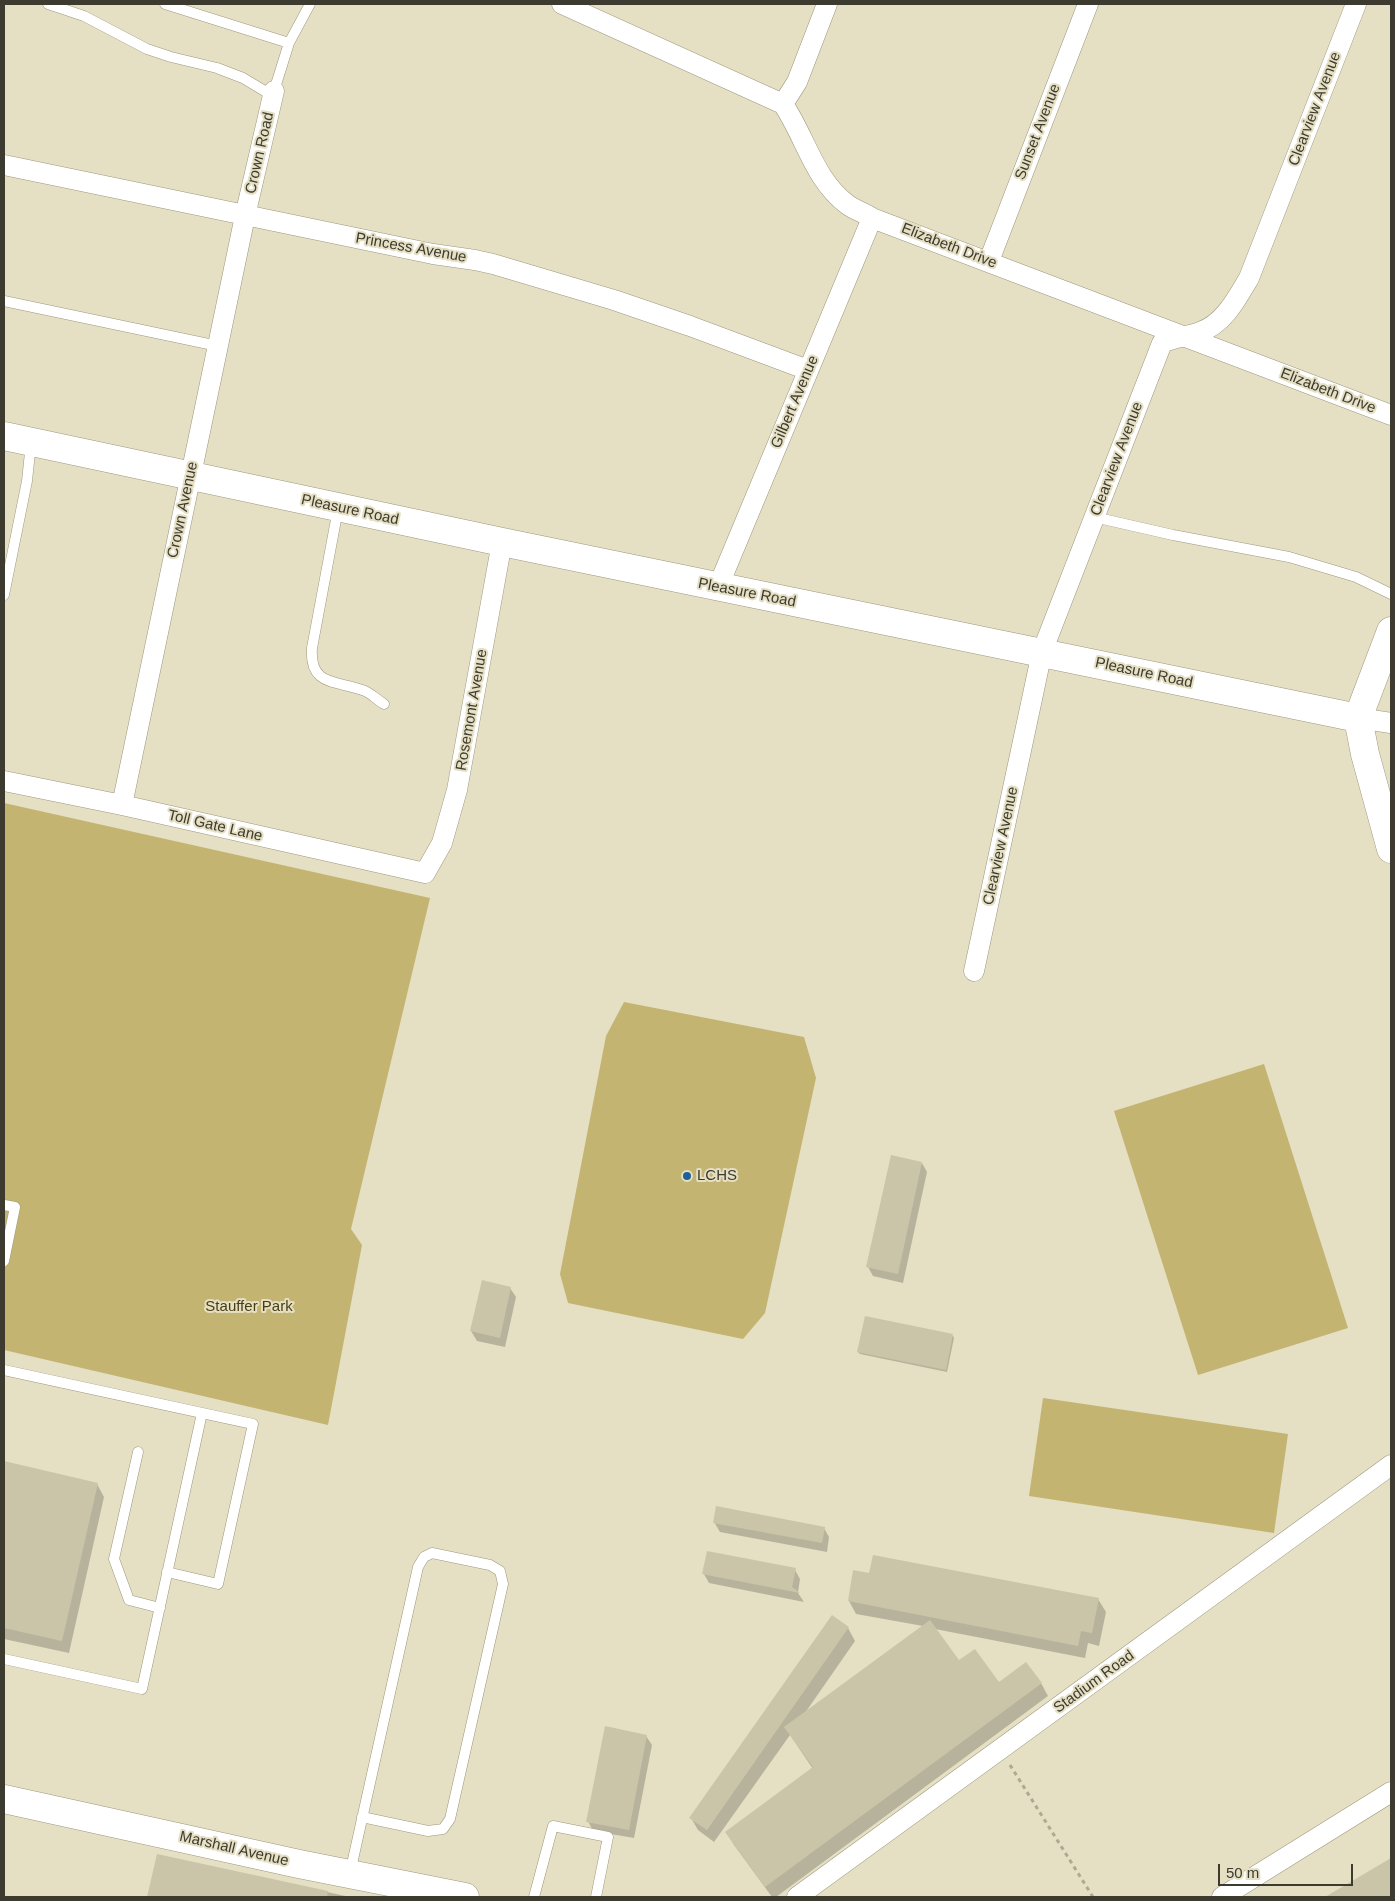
<!DOCTYPE html>
<style>
body{margin:0}
#map{position:relative;width:1395px;height:1901px;overflow:hidden;background:#e5dfc3;font-family:Helvetica,sans-serif}
canvas{display:block}
.frame{position:absolute;inset:0;border:5px solid #3d3a2f;pointer-events:none}
.scale{position:absolute;left:1218px;top:1864px;width:135px;height:22px;box-sizing:border-box;border:2px solid #3d3a2f;border-top:0;padding-left:6px;font-size:15px;line-height:18px;white-space:nowrap;color:#3d3a2f;-webkit-text-stroke:4px #e5dfc3;paint-order:stroke}
</style>
<div id="map">
<canvas width="1395" height="1901"></canvas>
<div class="frame"></div>
<div class="scale">50 m</div>
</div>
<script>
const ctx = document.querySelector('canvas').getContext('2d');
ctx.lineJoin = 'round';
function fill(path, color) { ctx.fillStyle = color; ctx.fill(path, 'evenodd'); }
function strokePath(path, color, width, dash) { ctx.strokeStyle = color; ctx.lineWidth = width; ctx.lineCap = dash ? 'butt' : 'round'; ctx.setLineDash(dash || []); ctx.stroke(path); }
function label(font, color, halo, rows, align = 'center') {
  ctx.font = font + ' Helvetica,sans-serif'; ctx.lineWidth = 4; ctx.setLineDash([]); ctx.textBaseline = 'middle'; ctx.strokeStyle = halo; ctx.fillStyle = color; for (const [text, x, y, turn = 0] of rows) {
    ctx.save(); ctx.translate(x, y); ctx.rotate((+turn || 0) * Math.PI / 180); ctx.textAlign = isNaN(turn) ? turn : align; if (halo) ctx.strokeText(text, 0, 0); ctx.fillText(text, 0, 0); ctx.restore();
  }
}
const green = new Path2D(`
 M4 803 430 898 351 1229 362 1245 328 1425 4 1350Z
 M624 1002 804 1037 816 1078 765 1313 743 1339 568 1303 560 1274 606 1036Z
 M1264 1064 1348 1328 1198 1375 1114 1111Z
 M1043 1398 1288 1434 1274 1533 1029 1496Z`);
const shadow = new Path2D(`
 M922 1163 927 1172 903 1283 873 1276 868 1267Z
 M510 1288 516 1297 505 1347 477 1341 471 1331Z
 M953 1336 954 1338 947 1372 860 1354 858 1352Z
 M4 1463 97 1484 104 1497 69 1653 4 1639Z
 M714 1522 824 1528 829 1537 827 1552 720 1532Z
 M795 1570 800 1579 798 1593 804 1602 709 1583 704 1574Z
 M1098 1599 1106 1612 1099 1646 1088 1643 1085 1658 935 1629 959 1662 999 1684 1041 1683 1048 1696 776 1897H772L734 1845 726 1832 813 1769 790 1735 714 1842 698 1830 691 1818 848 1628 855 1641 805 1713 923 1626 856 1614 849 1601Z
 M646 1736 652 1745 634 1838 593 1831 588 1821Z
 M158 1855 350 1897H148Z
 M1391 1859V1897H1327Z`);
const building = new Path2D(`
 M891 1155 922 1162 898 1274 866 1267Z
 M482 1280 511 1287 500 1338 470 1331Z
 M865 1316 953 1334 946 1370 857 1352Z
 M4 1461 98 1483 62 1641 4 1628Z
 M716 1506 825 1527 822 1543 713 1523Z
 M707 1551 796 1568 792 1587 800 1593 702 1574Z
 M873 1555 1099 1598 1092 1633 1081 1631 1078 1646 848 1601 853 1570 869 1573Z
 M832 1615 849 1627 707 1830 689 1818Z
 M930 1620 959 1660 975 1649 999 1682 1026 1662 1042 1683 765 1887 725 1832 813 1767 784 1727Z
 M605 1726 647 1735 629 1830 586 1822Z
 M157 1854 328 1891 327 1897H147Z
 M1391 1858V1897H1325Z`);
const path = new Path2D(`
 M1010 1765 1093 1897`);
const lane = new Path2D(`
 M48 4 84 16 147 49 171 57 217 68 243 78 273 96
 M165 4 289 43 274 91
 M289 43 310 4
 M4 301 218 346
 M338 509 312 648C309 688 339 680 365 691 372 694 377 700 384 704
 M1094 517 1173 535 1289 557 1356 577 1391 594
 M4 595 27 481 31 443
 M4 1205 15 1207 4 1261
 M4 1370 253 1424 218 1584 167 1572
 M138 1452 114 1559 129 1600 160 1608
 M4 1659 142 1689 202 1413
 M350 1873 418 1567 424 1557 432 1553 490 1565 500 1571 503 1584 450 1819 443 1829 428 1831 362 1817
 M534 1897 553 1826 608 1837 596 1897`);
const street = new Path2D(`
 M562 4 783 104C806 138 814 180 848 205 855 210 865 213 872 218L1391 415
 M783 104 797 82 827 4
 M4 165 433 254 475 260 493 264 614 300 690 326 808 370
 M989 261 1088 4
 M718 587 872 218
 M1358 718 1391 723
 M4 781 122 805 425 873 442 843 457 790 502 542
 M122 805 245 216 274 91
 M974 971 1042 652 1162 343C1174 337 1187 337 1200 332 1224 324 1237 298 1249 278L1356 4
 M797 1897 1391 1465
 M1222 1897 1391 1792`);
const secondary = new Path2D(`
 M4 436 502 542 1358 718
 M1358 718 1365 754 1391 849
 M1358 718 1391 631
 M4 1799 299 1864 465 1897`);
const markers = [
 [687,1176,5,"#1f6196"]
];
const streetNames = [
 ["Clearview Avenue",1315,109,-69],
 ["Sunset Avenue",1038,132,-69],
 ["Crown Road",260,153,-77],
 ["Elizabeth Drive",949,246,21],
 ["Princess Avenue",411,248,10],
 ["Elizabeth Drive",1328,391,21],
 ["Gilbert Avenue",795,402,-67],
 ["Clearview Avenue",1117,459,-69],
 ["Crown Avenue",183,510,-78],
 ["Pleasure Road",350,510,12],
 ["Pleasure Road",747,593,11],
 ["Pleasure Road",1144,673,12],
 ["Rosemont Avenue",472,710,-80],
 ["Toll Gate Lane",215,826,13],
 ["Clearview Avenue",1001,846,-78],
 ["Stadium Road",1094,1682,-36],
 ["Marshall Avenue",234,1849,13]
];
const poiNames = [
 ["LCHS",697,1176]
];
const parkNames = [
 ["Stauffer Park",249,1307]
];
fill(green, '#c4b471');
fill(shadow, '#0003');
fill(building, '#cac5a9');
strokePath(lane, '#9e987e', 11);
strokePath(street, '#9e987e', 21);
strokePath(secondary, '#9e987e', 29);
strokePath(path, '#aea993', 3, [4, 4]);
strokePath(lane, '#fff', 10);
strokePath(street, '#fff', 20);
strokePath(secondary, '#fff', 28);
for (const [x, y, r, color] of markers) { const dot = new Path2D(); dot.arc(x, y, r, 0, 2 * Math.PI); ctx.fillStyle = color; ctx.fill(dot); strokePath(dot, '#e5dfc3', 2); }
label('15px', '#3d3a2f', '#e5dfc3', streetNames);
label('15px', '#3d3a2f', '#e5dfc3', poiNames, 'left');
label('15px', '#473d13', '#e5dfc3', parkNames);
</script>
